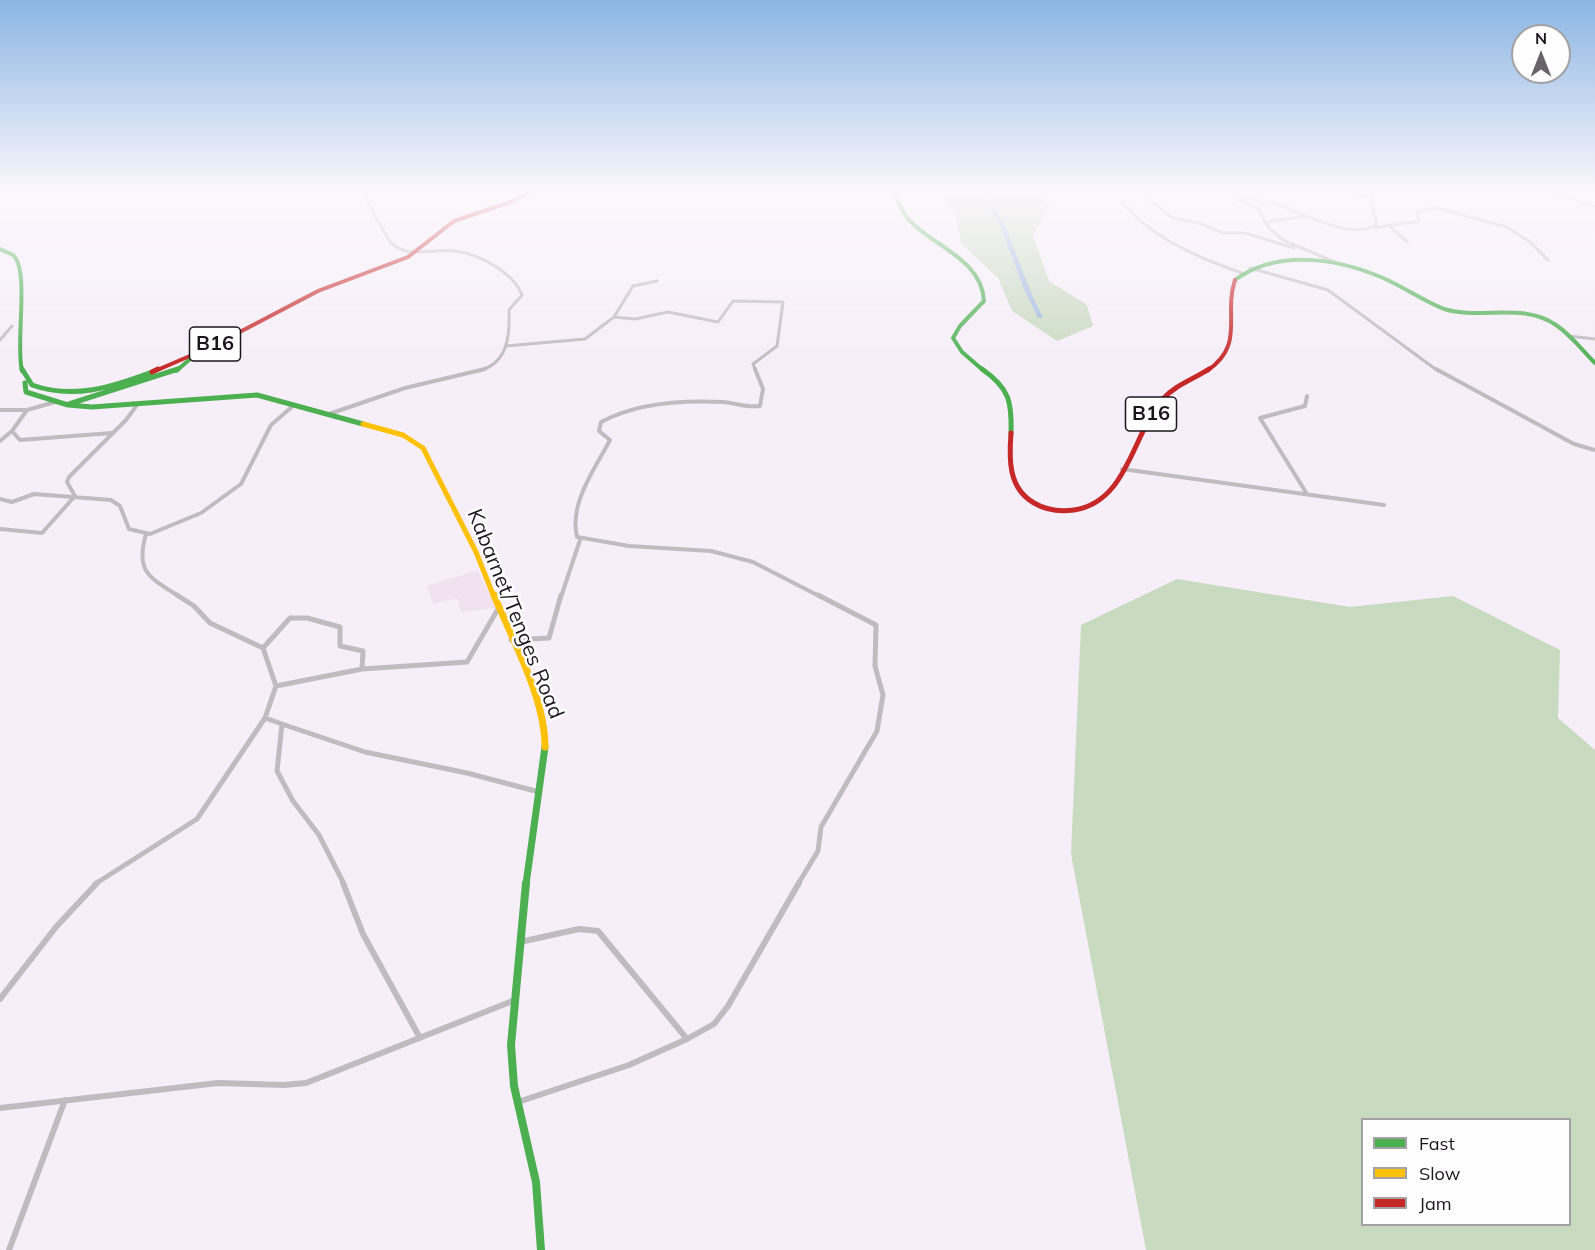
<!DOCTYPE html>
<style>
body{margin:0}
#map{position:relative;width:1595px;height:1250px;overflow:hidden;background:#f6eef8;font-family:Mulish,sans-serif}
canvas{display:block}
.legend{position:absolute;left:1361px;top:1118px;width:210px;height:108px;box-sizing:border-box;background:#fefefe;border:2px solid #a3a1a4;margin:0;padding:8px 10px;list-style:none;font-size:18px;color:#1b161c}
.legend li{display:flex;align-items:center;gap:12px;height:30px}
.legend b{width:30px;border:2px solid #a3a1a4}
.north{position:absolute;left:1511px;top:24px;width:60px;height:60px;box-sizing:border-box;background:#fefefe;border:2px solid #a3a1a4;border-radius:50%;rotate:0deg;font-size:16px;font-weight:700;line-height:24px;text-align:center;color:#1b161c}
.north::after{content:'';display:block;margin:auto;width:21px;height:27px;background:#686269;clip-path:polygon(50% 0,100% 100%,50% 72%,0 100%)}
</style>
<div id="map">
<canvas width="1595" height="1250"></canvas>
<ul class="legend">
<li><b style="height:8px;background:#4caf50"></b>Fast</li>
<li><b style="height:8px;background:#ffc107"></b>Slow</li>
<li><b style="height:8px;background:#c62828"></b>Jam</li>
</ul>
<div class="north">N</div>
</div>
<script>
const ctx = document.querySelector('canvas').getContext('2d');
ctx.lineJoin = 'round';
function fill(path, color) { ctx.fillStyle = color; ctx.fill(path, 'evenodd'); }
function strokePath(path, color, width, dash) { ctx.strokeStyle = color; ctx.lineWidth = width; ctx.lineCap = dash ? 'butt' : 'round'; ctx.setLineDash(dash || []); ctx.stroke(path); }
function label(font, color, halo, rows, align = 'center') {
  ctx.font = font + ' Mulish,sans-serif'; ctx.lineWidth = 5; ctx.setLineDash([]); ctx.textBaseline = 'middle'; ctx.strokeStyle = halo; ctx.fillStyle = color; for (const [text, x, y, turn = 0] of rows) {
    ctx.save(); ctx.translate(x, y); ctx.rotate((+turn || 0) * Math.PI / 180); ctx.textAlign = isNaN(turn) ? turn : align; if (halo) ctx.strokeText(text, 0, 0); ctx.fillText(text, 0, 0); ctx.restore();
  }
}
const built = new Path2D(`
 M478 570 496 608 461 612 457 598 433 604 427 586Z`);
const forest = new Path2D(`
 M944 193H1040L1050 207 1033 235 1049 281 1087 305 1093 326 1057 341 1012 311 998 278 961 243 956 216 944 199Z
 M1177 579 1350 607 1453 596 1560 650 1558 718 1595 750V1250H1146L1071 854 1081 625ZM1362 1120H1570V1224H1362Z`);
const river = new Path2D(`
 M988 192H993L989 198C1013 235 1022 278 1043 317L1042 318H1038L1023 287 1001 227 984 198Z`);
const streetFar3 = new Path2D(`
 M363 192C365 198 389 242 392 244 411 259 434 248 455 251 479 254 513 272 522 295L509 310C510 336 508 364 478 371
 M1349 192 1370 197
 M1553 192 1595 207
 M1145 196 1173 218 1199 223 1223 233H1245L1294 248
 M1120 200C1150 237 1198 258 1242 273
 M1265 222 1307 216
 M1389 226 1407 242
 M1375 228 1419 221 1417 212 1436 208 1507 227 1530 242 1548 260
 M1337 263 1283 240 1269 228 1257 207 1238 200C1284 193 1338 245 1377 225L1370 197 1373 192
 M1250 268 1328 290 1438 371
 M614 317 635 319 668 312 718 322 733 301 783 302 777 346 753 364 756 371
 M1569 336 1595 339
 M0 340 12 326
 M506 346 585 339 614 317 633 286 657 281`);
const streetFar2 = new Path2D(`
 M755 369 763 389 760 406C747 408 736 403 723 402 684 400 636 403 601 422L599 431 610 440C595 469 569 503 577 537L629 546 711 551 753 562 821 597
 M1436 369 1574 444 1595 450
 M1307 396 1305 406 1260 418 1307 494
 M0 410H27L55 402
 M329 414 405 388 485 369
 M12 431 20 440 112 433
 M0 441 12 431 27 410
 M1122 469 1384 505
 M0 499 12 502 34 494 111 500 120 506 129 529 150 534 201 513 241 484 271 425 294 405
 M0 529 42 533 75 496 67 482 69 477 126 420 137 405
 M146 534C135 572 149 577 180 597
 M561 597 580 540`);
const streetFar1 = new Path2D(`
 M177 595 194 606 210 623 263 648 276 686 265 718 282 724 277 771 293 801 319 835 344 884
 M511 640 549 638 561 595
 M263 648 290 618H307L340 627V646L363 651 362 669
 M276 686 362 669 467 662 498 609
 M282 724 365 752 467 773 539 792
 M95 884 197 819 265 718
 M798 884 818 851 821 827 877 731 883 695 875 666 876 625 818 595`);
const street = new Path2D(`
 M343 883 363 934 420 1038
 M520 942 579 929 598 931 687 1039
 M0 999 56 927 97 883
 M518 1102 629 1065 687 1039 714 1024 728 1006 799 883
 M0 1108 218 1083 284 1085 306 1083 515 1000
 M9 1250 65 1100`);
const fastFar3 = new Path2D(`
 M894 192C898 202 902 213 910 221 935 247 982 260 984 301L960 326 953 338 962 352 984 371
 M0 249C4 251 9 253 13 255 30 269 15 344 22 371
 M1235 280C1277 249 1337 258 1383 278 1404 287 1423 301 1444 309 1481 320 1522 302 1556 325 1571 335 1582 350 1595 363
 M176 371 195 355`);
const fastFar2 = new Path2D(`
 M22 369 32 385C74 400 112 387 152 372
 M982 369C1009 388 1012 401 1011 433
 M25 383 26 392 68 405 92 407 257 395 363 424
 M69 404 178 369`);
const fastFar1 = new Path2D(`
 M526 884 545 747`);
const fast = new Path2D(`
 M526 883 511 1045 514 1086 536 1182 541 1250`);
const slowFar1 = new Path2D(`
 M363 424 403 435 423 448 476 552 494 597`);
const slow = new Path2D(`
 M494 595C513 641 545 698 545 747`);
const jamFar1 = new Path2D(`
 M155 371 213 346 318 291 408 257 454 221 511 202 530 192
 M1207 371C1246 344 1223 316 1235 280`);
const jam = new Path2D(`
 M152 372 158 369
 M1011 433C1009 459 1008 488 1034 503 1046 510 1060 512 1074 510 1128 502 1132 434 1163 399 1175 385 1194 379 1209 369`);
const shields = [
 [215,344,51],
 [1151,414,51]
];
const shieldNames = [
 ["B16",215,344],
 ["B16",1151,414]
];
const streetNames = [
 ["Kabarnet/Tenges Road",515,614,68]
];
fill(built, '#f1e2f2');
fill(forest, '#c8dac0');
fill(river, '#9fb8de');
strokePath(streetFar3, '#bfbcbf', 3);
strokePath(streetFar2, '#bfbcbf', 4);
strokePath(streetFar1, '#bfbcbf', 5);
strokePath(street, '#bfbcbf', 6);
strokePath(fastFar3, '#4caf50', 4);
strokePath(fastFar2, '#4caf50', 5);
strokePath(fastFar1, '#4caf50', 7);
strokePath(fast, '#4caf50', 8);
strokePath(slowFar1, '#ffc107', 5);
strokePath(slow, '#ffc107', 7);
strokePath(jamFar1, '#c62828', 4);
strokePath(jam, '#c62828', 5);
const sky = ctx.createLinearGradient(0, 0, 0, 368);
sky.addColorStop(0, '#8bb6e4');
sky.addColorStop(0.52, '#fbf7fc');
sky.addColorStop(1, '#fbf7fc00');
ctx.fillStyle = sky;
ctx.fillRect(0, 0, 1595, 368);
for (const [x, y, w] of shields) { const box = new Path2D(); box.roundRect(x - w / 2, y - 17, w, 34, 4.5); ctx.fillStyle = '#fefefe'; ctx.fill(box); strokePath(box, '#1b161c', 1.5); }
label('bold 20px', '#1b161c', null, shieldNames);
label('21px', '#1b161c', '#fefefe', streetNames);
</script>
